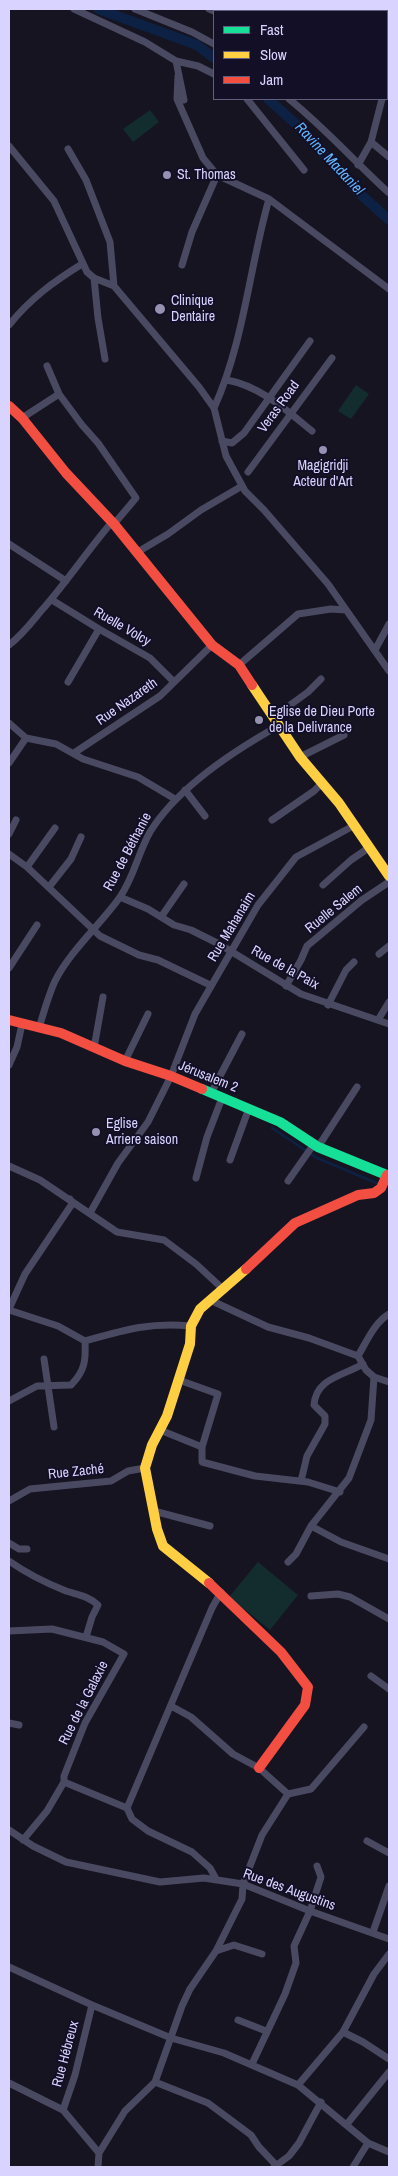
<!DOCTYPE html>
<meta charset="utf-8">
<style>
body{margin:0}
#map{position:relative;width:398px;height:2176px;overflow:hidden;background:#161421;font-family:"Archivo Narrow",sans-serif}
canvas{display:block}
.frame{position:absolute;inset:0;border:10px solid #d9d4ff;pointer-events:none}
.legend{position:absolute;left:213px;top:10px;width:175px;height:90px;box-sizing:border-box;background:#130f26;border:1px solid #625e7d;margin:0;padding:6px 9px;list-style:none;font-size:15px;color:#d9d4ff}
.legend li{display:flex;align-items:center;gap:10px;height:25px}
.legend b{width:25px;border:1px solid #625e7d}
</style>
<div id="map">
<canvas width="398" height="2176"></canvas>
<div class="frame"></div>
<ul class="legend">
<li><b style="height:6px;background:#16e098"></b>Fast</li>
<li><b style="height:6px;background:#ffcf43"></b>Slow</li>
<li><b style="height:6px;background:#f24e42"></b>Jam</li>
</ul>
</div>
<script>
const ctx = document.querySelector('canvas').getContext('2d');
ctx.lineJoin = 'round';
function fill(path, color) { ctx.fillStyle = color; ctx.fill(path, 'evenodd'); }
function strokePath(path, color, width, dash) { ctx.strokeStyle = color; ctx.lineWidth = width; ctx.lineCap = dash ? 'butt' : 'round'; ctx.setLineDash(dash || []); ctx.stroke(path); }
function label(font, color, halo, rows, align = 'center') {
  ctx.font = font + ' "Archivo Narrow",sans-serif'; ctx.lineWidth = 4; ctx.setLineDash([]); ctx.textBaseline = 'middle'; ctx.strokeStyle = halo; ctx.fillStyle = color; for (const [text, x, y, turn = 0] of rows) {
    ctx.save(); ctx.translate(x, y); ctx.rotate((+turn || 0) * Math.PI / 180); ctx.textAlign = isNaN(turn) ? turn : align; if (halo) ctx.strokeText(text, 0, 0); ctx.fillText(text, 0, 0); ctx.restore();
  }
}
const green = new Path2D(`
 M150 110 159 122 133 142 123 129Z
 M356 385 369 394 351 419 338 411Z
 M258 1562 298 1595 270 1630 229 1597Z`);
const stream = new Path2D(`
 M272 1128 317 1158 379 1184`);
const canal = new Path2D(`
 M98 9 197 45 214 58
 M268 99 296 124 357 191 389 220`);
const street = new Path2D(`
 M74 9 145 42 176 61 184 100
 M135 9 192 32 214 44
 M209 9 214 11
 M260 9 261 11
 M176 61 198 66 214 74
 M178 76 177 99 203 158 217 175 269 199 389 289
 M387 84 389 76
 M247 99 304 170
 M289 99C325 128 355 162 389 193
 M371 142 389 157
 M9 146 54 201 87 272 94 278 114 286 199 387 214 408 226 456 245 491 264 510 328 584 389 671
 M68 149 86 180 110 242 114 286
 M358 165 371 142 382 99
 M182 265 192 232 217 175
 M94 278 98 318 105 359
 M9 325C31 298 53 282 82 264
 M47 366 59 394
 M227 380C260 386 286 410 312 431
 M214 408C244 342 249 269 269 199
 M22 418 59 394 82 425 98 443 136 498 114 524
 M222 441 232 443 244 433 310 341
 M248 472 332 358
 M9 544 66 581
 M136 553 168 534 201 510 242 486
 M52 600 99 629 150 658 174 682
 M9 645C22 635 31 623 41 611 66 583 87 551 112 522
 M375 650 389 624
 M239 665 298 614 331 609 346 610
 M68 682 99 629
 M275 716 308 692 321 679
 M9 723 26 738 56 744 83 759 138 777 175 799
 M74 753 160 696 212 645
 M300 757 344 735
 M9 763 26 738
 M185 790 205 816
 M272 820 314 791 322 783
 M9 834 16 820
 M9 854 27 867 100 936 139 955 158 960 210 985
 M27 867 55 828
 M323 885 351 860 370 847
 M49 887 71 859 81 837
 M120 897 148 909 174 925 191 930 219 944 301 994 389 1024
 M161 917 184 884
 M379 954 389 946
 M9 968 37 925
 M286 986 301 960 307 946 362 900 389 882
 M328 1005 346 970 354 962
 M378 1020 389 1002
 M39 1028C44 1012 48 996 55 981 70 951 101 924 120 897 134 877 138 853 150 832 177 788 235 750 280 725
 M94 1048 103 997
 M125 1061 148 1014
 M9 1065 17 1047 22 1024
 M211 1093 242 1034
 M318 1147 357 1087
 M230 1160 249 1108
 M9 1166 40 1180 117 1232 164 1240 196 1264 224 1290
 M196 1178 207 1137 222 1098
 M288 1181 314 1144
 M90 1213 118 1163 148 1122 171 1076 195 1014 258 905 296 857 355 825
 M210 1300 268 1327 309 1338 358 1356
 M9 1309 25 1274 72 1204 70 1199
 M9 1310 58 1326 85 1341C124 1330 150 1322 191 1326
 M358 1356 366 1370 374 1377 371 1420 349 1478 311 1526 341 1542 389 1559
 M358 1356C367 1341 374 1323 389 1314
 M44 1359 54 1427
 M374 1377 389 1382
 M179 1380 218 1394 202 1447
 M9 1401 37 1386 71 1385C85 1371 86 1360 85 1341
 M160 1430 202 1447V1462L255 1476 308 1482 340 1492
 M301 1481 307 1456 325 1424V1416L314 1405C316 1378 343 1376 363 1364
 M9 1501 30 1489 111 1481 128 1471 145 1468
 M154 1511 210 1526
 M9 1543 19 1549H27
 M9 1561C26 1573 46 1583 66 1591 78 1595 88 1596 98 1605L92 1617 86 1637
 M288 1562 296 1554 311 1526
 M311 1596 338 1594 350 1597 389 1619
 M9 1631 52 1629 103 1642 124 1654 85 1723 64 1776V1782L47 1811 23 1840
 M371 1676 389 1689
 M171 1706 191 1717 233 1754 259 1768 288 1794
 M9 1723 19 1725
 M64 1782 127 1808 132 1819 148 1831 192 1852 210 1868 216 1879
 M127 1808 212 1608 221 1592
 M9 1830 33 1846 66 1862 160 1882 204 1878 243 1884 310 1911 389 1939
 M367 1841 389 1853
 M373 1932 389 1886
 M216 1951 234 1945 262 1954
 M9 1967 92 2005 171 2038 224 2053 298 2085 368 2143 389 2152
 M238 2020 266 2031
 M343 2032 363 2042 389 2059
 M252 2064 285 1994 296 1963 294 1946 310 1911 321 1877 317 1866
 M155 2082 208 2103 251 2135 259 2147 276 2165
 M9 2083 63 2110 99 2153
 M298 2085 343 2032 374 1974 389 1954
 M63 2110 75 2075 92 2005
 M347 2124 389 2072
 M98 2167 99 2153 125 2111 155 2082 182 2006 190 1989 216 1951 242 1899 243 1884 262 1835 288 1794 311 1789 364 1727
 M274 2167 289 2156 299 2143 321 2102
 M353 2167 368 2143`);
const fast = new Path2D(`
 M202 1089 280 1122 318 1147 389 1176`);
const slow = new Path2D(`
 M252 685 300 757 339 803 389 876
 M209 1583 163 1546 157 1529 145 1468 152 1445 167 1416 190 1344 191 1326 200 1309 246 1269`);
const jam = new Path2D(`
 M9 406 22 418 66 473 114 524 212 645 239 665 252 685
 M9 1020 61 1033 125 1061 171 1076 202 1089
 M246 1269 295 1223 358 1195 374 1193 381 1188 387 1175
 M209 1583 281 1652 308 1687 305 1705 259 1768`);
const markers = [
 [167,175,5,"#9591b1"],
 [160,309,6,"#9591b1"],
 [323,450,5,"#9591b1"],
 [259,720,5,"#9591b1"],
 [96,1132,5,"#9591b1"]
];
const poiNames = [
 ["St. Thomas",177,175],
 ["Clinique",171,301],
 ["Dentaire",171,317],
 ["Magigridji",323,466,"center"],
 ["Acteur d'Art",323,482,"center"],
 ["Eglise de Dieu Porte",269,712],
 ["de la Delivrance",269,728],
 ["Eglise",106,1124],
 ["Arriere saison",106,1140]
];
const streetNames = [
 ["Veras Road",279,407,-54],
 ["Ruelle Volcy",122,627,30],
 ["Rue Nazareth",127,702,-35],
 ["Rue de Béthanie",128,852,-62],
 ["Ruelle Salem",334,909,-39],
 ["Rue Mahanaim",232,927,-59],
 ["Rue de la Paix",285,968,29],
 ["Jérusalem 2",208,1077,22],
 ["Rue Zaché",76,1472,-6],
 ["Rue de la Galaxie",84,1703,-63],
 ["Rue des Augustins",289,1890,20],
 ["Rue Hébreux",66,2054,-75]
];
const waterNames = [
 ["Ravine Madaniel",329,159,47]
];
fill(green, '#132c2d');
strokePath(stream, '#0d2144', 2.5);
strokePath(canal, '#0d2144', 10);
strokePath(street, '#4a4962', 7);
strokePath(fast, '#16e098', 10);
strokePath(slow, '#ffcf43', 10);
strokePath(jam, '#f24e42', 10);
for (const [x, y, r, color] of markers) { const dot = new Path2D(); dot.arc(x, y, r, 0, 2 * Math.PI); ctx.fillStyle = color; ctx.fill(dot); strokePath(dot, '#130f26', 2); }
label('14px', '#d9d4ff', '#130f26', poiNames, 'left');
label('14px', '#d9d4ff', '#130f26', streetNames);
label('italic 15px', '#62b6ff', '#130f26', waterNames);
</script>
